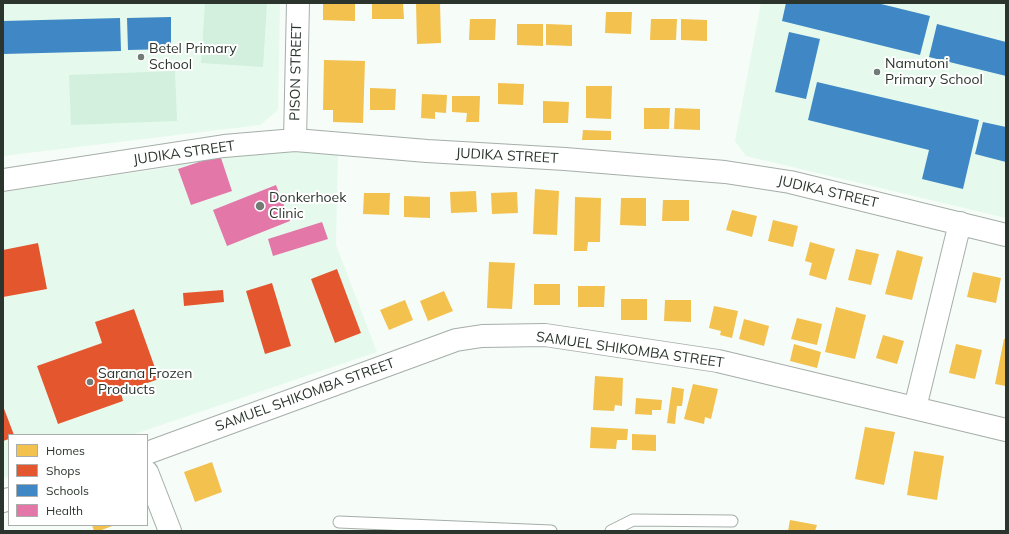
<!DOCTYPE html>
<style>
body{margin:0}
#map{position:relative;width:1009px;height:534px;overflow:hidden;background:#f6fcf8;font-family:Mulish,sans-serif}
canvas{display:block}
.frame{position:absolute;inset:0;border:4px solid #2b352e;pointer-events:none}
.legend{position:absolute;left:8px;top:434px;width:140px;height:92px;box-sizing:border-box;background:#fff;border:1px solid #aaaeab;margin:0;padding:5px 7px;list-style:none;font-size:12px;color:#2b352e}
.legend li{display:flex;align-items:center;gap:8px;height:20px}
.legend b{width:20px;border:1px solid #aaaeab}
</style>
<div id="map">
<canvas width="1009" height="534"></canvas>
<div class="frame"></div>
<ul class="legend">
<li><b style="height:11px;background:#f2c14e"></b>Homes</li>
<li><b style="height:11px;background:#e4572e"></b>Shops</li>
<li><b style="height:11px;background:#3f88c5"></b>Schools</li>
<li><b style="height:11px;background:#e377a8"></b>Health</li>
</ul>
</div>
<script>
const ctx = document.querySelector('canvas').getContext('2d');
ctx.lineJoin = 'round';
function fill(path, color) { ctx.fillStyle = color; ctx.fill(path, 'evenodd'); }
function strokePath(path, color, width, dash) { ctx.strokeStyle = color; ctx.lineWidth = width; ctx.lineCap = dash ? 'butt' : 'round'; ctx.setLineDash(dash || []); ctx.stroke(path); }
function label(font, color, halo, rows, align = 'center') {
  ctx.font = font + ' Mulish,sans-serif'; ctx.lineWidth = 4; ctx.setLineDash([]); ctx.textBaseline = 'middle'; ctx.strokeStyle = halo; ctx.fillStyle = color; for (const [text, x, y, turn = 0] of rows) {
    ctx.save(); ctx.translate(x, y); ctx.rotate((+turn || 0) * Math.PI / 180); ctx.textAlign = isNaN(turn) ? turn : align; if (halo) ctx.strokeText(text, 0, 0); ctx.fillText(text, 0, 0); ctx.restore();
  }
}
const built = new Path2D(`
 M3 3H280L278 110 260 125 3 156Z
 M761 3H1006V218L746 156 735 141Z
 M270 149 338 153 336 245 377 352 132 435H9V476L3 479V192L171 167 220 152Z`);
const green = new Path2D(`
 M205 3H267L263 67 201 63Z
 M175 71 177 121 71 125 69 75Z`);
const homes = new Path2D(`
 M323 3H355V21L323 20Z
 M372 3H403L404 19H372Z
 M416 3H440L441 43 417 44Z
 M606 12H632L631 34 605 33Z
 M470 19H496L495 40H469Z
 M651 19H677L676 40H650Z
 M681 19 707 20V41L681 40Z
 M517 24H543V46L517 45Z
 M546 24 572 25V46L546 45Z
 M324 60 365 61 363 123 333 122V110H323Z
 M498 83 524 84 523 105 498 104Z
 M586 86H612L611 119 586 118Z
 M370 88 396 89 395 110H370Z
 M422 94 447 95 446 113 435 112V119L421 118Z
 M452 96H480L479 122H466L467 113 452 112Z
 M543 101 569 102 568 123H543Z
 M644 108H670L669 129H644Z
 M675 108 700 109V130L674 129Z
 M583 130 611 131V140H582Z
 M535 189 559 191 557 235 533 234Z
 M476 191 477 212 451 213 450 192Z
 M517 192 518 213 492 214 491 193Z
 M364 193H390L389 215 363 214Z
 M404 196 430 197V218L404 217Z
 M575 197 601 198 600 242H588L587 251H574Z
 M621 198H646V226L620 225Z
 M663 200H689V221H662Z
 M732 210 757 216 752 237 726 230Z
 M773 220 798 226 793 247 768 241Z
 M810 242 835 249 826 280 809 275 812 263 805 261Z
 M856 249 879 254 871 285 848 280Z
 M897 250 923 257 912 300 885 294Z
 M489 262 515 263 512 309 487 308Z
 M973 272 1001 278 996 303 967 297Z
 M534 284H560V305H534Z
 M578 286H605L604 307H578Z
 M444 291 453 311 428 321 420 301Z
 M621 299H647V320H621Z
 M405 300 413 320 389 330 380 310Z
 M665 300H691V322L664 321Z
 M714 306 738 311 732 338 720 335 721 331 709 328Z
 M836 307 866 315 855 359 825 352Z
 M797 318 822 324 817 345 791 339Z
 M744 319 769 326 764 346 739 339Z
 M883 335 904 341 897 364 876 358Z
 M1004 339H1006V386L995 384Z
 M794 344 821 352 817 368 790 361Z
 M956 344 982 350 975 379 949 373Z
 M595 376 623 378 622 406 615 405 614 411 593 410Z
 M693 384 718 389 711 419 705 417 704 424 684 419Z
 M672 387 684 389 682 406H677L675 424 667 423Z
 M636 398 662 400 661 410H652V415L635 414Z
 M591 427 628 429 627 440H617L616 449 590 448Z
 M865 427 895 432 884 485 855 479Z
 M632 434 656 435V451L632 450Z
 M914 451 944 456 937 500 907 495Z
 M212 462 222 492 195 502 184 472Z
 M790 520 817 525 815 531H788Z
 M92 525H115L99 531H94Z`);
const shops = new Path2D(`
 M38 243 47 289 3 297V250Z
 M337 269 361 333 335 343 311 279Z
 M272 283 291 346 265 354 246 291Z
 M223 290 224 302 184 306 183 293Z
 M134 309 159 379 121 392 123 401 58 424 37 366 102 343 95 322Z
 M3 406 14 435H9V439L3 441Z`);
const schools = new Path2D(`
 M786 3H877L930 16 920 55 782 21Z
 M171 17V49L128 50 127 18Z
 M120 18 121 51 3 54V21Z
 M937 24 1006 42V76L929 57Z
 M789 32 820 39 806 99 775 92Z
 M817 82 979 120 963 189 922 179 929 150 808 120Z
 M983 122 1006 127V162L975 154Z`);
const health = new Path2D(`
 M220 155 232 191 191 205 178 169Z
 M276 185 290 221 227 246 213 210Z
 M322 222 328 239 273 256 268 239Z`);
const service = new Path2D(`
 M339 522 551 531
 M611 531 633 520 732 521`);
const minor = new Path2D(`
 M295 140 298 3
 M3 180 224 146 295 140 427 151 565 159 725 172 790 182 1006 235
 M915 408 960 223
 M147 453 456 340 482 336 545 335 718 361 1006 430
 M147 472 170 531
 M3 501 9 499`);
const markers = [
 [141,57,4,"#727b75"],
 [877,72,4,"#727b75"],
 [260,206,5,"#727b75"],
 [90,382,4,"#727b75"]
];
const poiNames = [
 ["Betel Primary",149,49],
 ["School",149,65],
 ["Namutoni",885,64],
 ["Primary School",885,80],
 ["Donkerhoek",269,198],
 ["Clinic",269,214],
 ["Sarana Frozen",98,374],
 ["Products",98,390]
];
const streetNames = [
 ["PISON STREET",296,72,-89],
 ["JUDIKA STREET",184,153,-8],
 ["JUDIKA STREET",507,156,3],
 ["JUDIKA STREET",828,192,13],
 ["SAMUEL SHIKOMBA STREET",630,350,8],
 ["SAMUEL SHIKOMBA STREET",305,395,-20]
];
fill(built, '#e5faec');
fill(green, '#d2f0dd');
fill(homes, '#f2c14e');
fill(shops, '#e4572e');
fill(schools, '#3f88c5');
fill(health, '#e377a8');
strokePath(service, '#a6aea9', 13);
strokePath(minor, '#a6aea9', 24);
strokePath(service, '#fefffe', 11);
strokePath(minor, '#fefffe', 22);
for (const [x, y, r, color] of markers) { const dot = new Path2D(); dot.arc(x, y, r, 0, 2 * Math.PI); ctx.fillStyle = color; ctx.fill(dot); strokePath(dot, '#fff', 1.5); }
label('14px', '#2b352e', '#fff', poiNames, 'left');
label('14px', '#2b352e', '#fff', streetNames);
</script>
